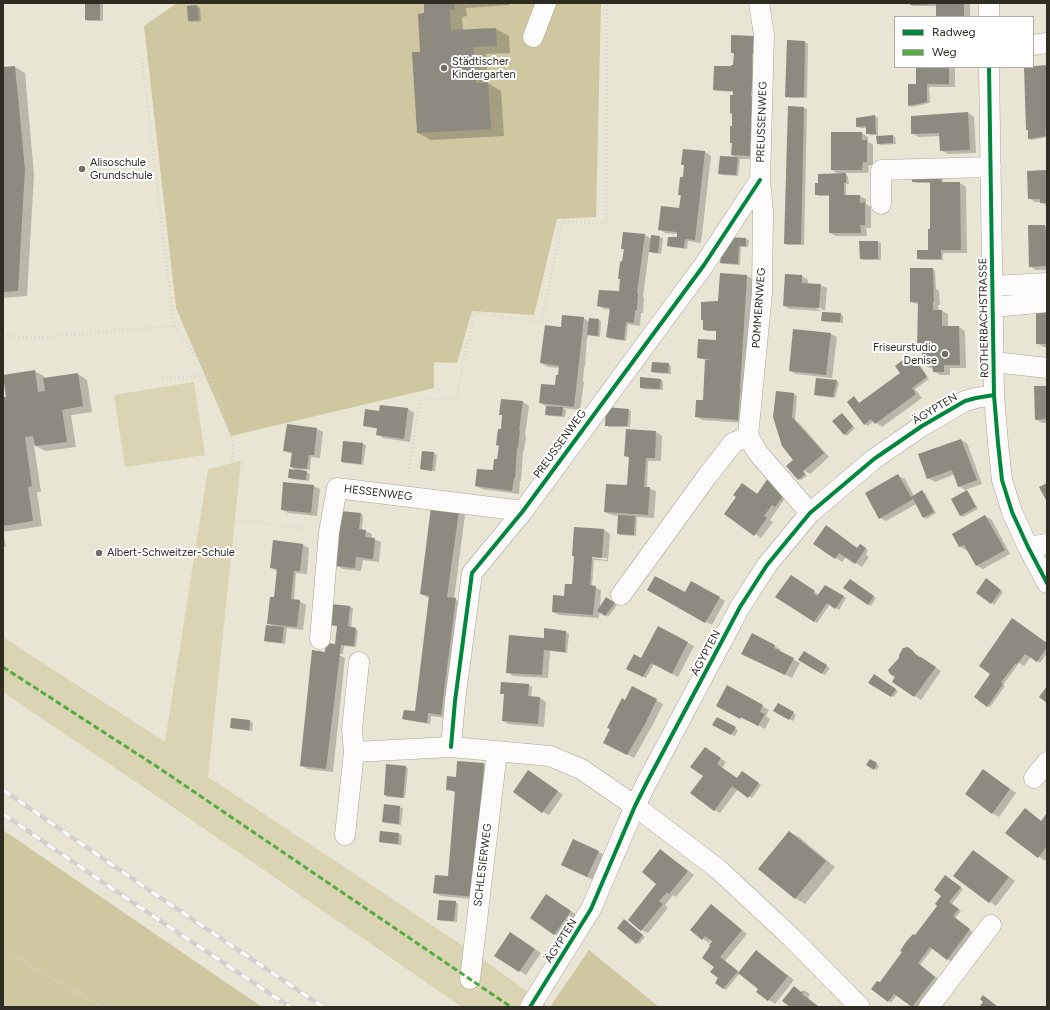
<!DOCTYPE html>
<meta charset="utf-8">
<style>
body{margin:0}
#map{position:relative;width:1050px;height:1010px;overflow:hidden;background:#e8e5d5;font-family:Figtree,sans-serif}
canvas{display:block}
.frame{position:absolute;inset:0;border:4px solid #2f2d22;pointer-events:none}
.legend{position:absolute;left:894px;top:16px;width:140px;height:52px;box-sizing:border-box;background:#fff;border:1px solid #acaba7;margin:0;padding:5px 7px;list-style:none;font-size:12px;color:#2f2d22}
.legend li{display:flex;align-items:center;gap:8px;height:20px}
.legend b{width:20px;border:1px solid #acaba7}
</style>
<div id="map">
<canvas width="1050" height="1010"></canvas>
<div class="frame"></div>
<ul class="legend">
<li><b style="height:5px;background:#00873e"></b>Radweg</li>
<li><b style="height:5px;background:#54ab43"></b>Weg</li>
</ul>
</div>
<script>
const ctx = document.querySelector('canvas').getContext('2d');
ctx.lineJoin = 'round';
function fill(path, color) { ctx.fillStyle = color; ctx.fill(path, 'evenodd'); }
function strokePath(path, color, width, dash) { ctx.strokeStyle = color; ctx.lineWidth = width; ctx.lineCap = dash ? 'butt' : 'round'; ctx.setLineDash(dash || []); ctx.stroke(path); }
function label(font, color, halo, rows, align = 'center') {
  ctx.font = font + ' Figtree,sans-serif'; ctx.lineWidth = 4; ctx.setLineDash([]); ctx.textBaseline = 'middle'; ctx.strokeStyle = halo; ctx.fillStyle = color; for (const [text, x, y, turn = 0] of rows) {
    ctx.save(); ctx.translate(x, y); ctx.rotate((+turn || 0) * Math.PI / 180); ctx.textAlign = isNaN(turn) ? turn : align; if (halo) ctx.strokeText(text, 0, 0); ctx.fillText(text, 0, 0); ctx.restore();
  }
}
const green = new Path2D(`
 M194 382 205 455 125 467 114 395Z
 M241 461 208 777 480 957 548 1007H462L177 810 3 692V637L165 742 208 469Z`);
const forest = new Path2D(`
 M177 3H601L596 217 557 219 534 315 472 311 457 363 434 362V388L231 436 176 308 144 26Z
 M3 830 262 1007H3Z
 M589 950 659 1007H550Z`);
const shadow = new Path2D(`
 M86 3 103 4V21H88L86 20Z
 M425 3H509V5L466 8 467 16 462 17 463 31 496 29 509 36 510 53 486 54 488 83 501 91 504 136 431 140 418 133 421 53 425 14Z
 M911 3H970V17H937V6H914L911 5Z
 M197 6 200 8 201 21 191 22 189 20 188 7Z
 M754 37 760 40 756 159H740L738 176 722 175 719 173 737 158 732 155 733 144 731 142 733 126V114L731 113 734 92 717 91 714 90 734 66 735 54 732 53Z
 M788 41 805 42 808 44 807 98H789L786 96Z
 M15 67 25 73 34 175 27 296 3 298V68Z
 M917 67H955V87H929L930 103 912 107 909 105 920 86Z
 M1047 67V137L1032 140 1029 139Z
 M804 108 807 109 804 245H788L785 244Z
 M968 113 974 117 976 153 948 154 941 150V136L919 137 912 133V117Z
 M875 116 878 118V137L892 136 895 137 896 144 881 145 878 144 877 135H870L867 133V128H860L857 126Z
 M862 133 868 137V142L873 144V165H869L868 173H844L848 176 849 184H846V196H860L866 199V204L871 207V228H866L867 236H836L830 233V196H819L816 195 839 174 832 170Z
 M684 150 705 152 711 156 701 243 688 241 687 249 671 247 669 245 677 239 678 234 665 233 659 229 680 209 682 196 679 195 684 178Z
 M1047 171V206L1041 202H1035L1029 198Z
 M943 175V183H960L966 187 967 253H943V260H921L918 258 932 251 931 183H916L913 181Z
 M1029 226 1047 227V270H1036L1030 266Z
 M645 235 651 239 652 236 663 238 661 254 653 253 649 251 643 297 644 298 643 313H641L640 326 628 324 626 341 610 339 607 337 611 310 604 309 598 306 620 292 624 249 622 248Z
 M746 239 749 240 748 247H741L740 265 724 264 721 263Z
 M878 242 881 243V260H863L861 259Z
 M933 269 935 271 936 289 939 291 940 305H938L939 311H942L948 314V327H959L965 331 966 368H950V375H940L934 371V368H930L924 365 923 352 918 349 919 305 911 302Z
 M747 276 753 279 744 423 703 420 696 417 704 401 706 360 698 358 717 342V331H707L704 329V321L702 320Z
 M802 276 808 280V284L820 285 827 288 825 311 815 305 814 307 822 311 790 309 784 306Z
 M1047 309V347H1043L1037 343Z
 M823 312 840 314 843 316V323L825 322 822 321Z
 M583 318 590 322 599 320 601 322 600 337 588 335V337H587L585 367H584L583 381 584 382 580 410 562 408 566 410 565 417 548 416 546 414V406L540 403 556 386 559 376 560 368 548 367 541 363 561 328Z
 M830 334 837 337 832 378 796 374 790 371Z
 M915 360 918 362 929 379 915 389 922 398 882 427 874 421 868 426 865 424 854 398 860 404 900 374 904 361 908 365Z
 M669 364 671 366V374L655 373 652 371Z
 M34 371 44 376V379L78 374 87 380 92 412 71 415 76 447 45 451 34 445 41 492H37L42 526 3 532 6 547H3V398H7Z
 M661 380 663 381V390L643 389 641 387Z
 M837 381 839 383 835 398 818 396 815 394Z
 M1047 387V423H1042L1036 419Z
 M777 392 794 394 797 396 795 420 799 423 829 457 810 474 802 469 807 476 801 480 798 479 797 464Z
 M502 400 523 402 529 406 525 435 526 436 524 451H523L521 481H520L519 494 482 489 476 486 494 471 498 460 500 447 497 445 501 430 503 416 500 414Z
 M381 406 408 409 414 413 410 442 383 438 377 434V429L364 426 380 413Z
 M628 410 631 411 630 427H609L606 425Z
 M842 414 855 428 847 436 844 434Z
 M288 425 317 429 323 432 320 458 311 457 310 470 302 469 310 474 309 481 292 479 289 477 298 471 291 467 293 454 284 451Z
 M627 430 656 432 662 436 661 461H648L647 488 656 491 654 518 637 517 636 536 620 535 618 533 619 516 612 515 605 512 628 486 630 458 625 456Z
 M961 440 967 443 982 484 965 490 959 486 955 474 935 482 928 478Z
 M363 444 366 445 363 465 345 463 342 461Z
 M423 452 434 453 437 455 435 471 424 470 421 469Z
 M898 476 905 479 914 496 922 492 925 493 936 513 927 519 924 517 916 504 886 521 880 518Z
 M769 479 786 497 770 520 773 522 761 538 725 513 737 497 742 484 758 494Z
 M313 486 320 489 317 516 288 513 282 509Z
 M967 492 969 493 978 509 963 517 961 515Z
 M458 512 465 515 454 599 462 603 447 718 431 716 430 724 406 720 403 719 420 713 429 598 421 594Z
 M361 514 363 515 362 530 366 531 372 534 371 538 381 542 379 562 363 560 361 571 343 569 336 565Z
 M985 516 992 520 1010 554 983 569 976 565 968 550H966L960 547 954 534Z
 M604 530 610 534 608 561 594 560 592 587 601 590 600 608 606 599 617 605 608 617 600 611 599 618 559 615 553 612 565 597 577 585 575 557 573 555ZM587 556 607 558V560L592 558Z
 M833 530 858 549 860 545 868 550 866 555 869 557 862 567 846 557 842 562 815 544Z
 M274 541 303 545 309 548 307 574 296 573 294 601H299L306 605 303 630 287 628 285 644 268 642 265 641 275 627 268 623 279 599 277 571 271 568Z
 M798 580 819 595 826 586 846 598 839 610 830 604 817 623 806 616Z
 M989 581 1003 592 994 605 992 603Z
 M692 582 725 601 712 625 648 590 685 593Z
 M853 582 876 598 871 606 868 604Z
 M350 607 353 608 351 628 358 630 356 647 344 646 343 654H338L345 658 333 772 307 769 301 765 326 653 336 645 338 626 330 624Z
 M1013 619 1047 644V653L1040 663 1031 657 1024 666 1019 663 1003 685 1005 686 990 707 988 706 992 674Z
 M658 627 694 646 678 677 654 664 646 678 627 668 649 663Z
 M566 632 569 634 567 653 550 651 548 678 513 676 507 672Z
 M775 646 781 650 780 652 800 663 792 678 749 657Z
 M907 648 941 671 921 700 893 681Z
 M804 652 830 668 825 675 800 659Z
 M874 675 898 691 894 697 869 682Z
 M529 685 532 687 531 698H540L546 702 544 727 509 724 503 721 505 695 501 693Z
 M728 686 769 710 766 716 770 719 765 729 747 720V721L718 706Z
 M633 688 663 704 651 728 634 758 604 742Z
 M778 704 796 715 793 721 775 710Z
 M717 718 738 730 735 736 714 725Z
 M250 721 253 723 252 731 234 729 231 728Z
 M705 748 726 762 722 768 738 779 745 774 761 785 752 798 738 789 720 813 714 810 704 775Z
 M870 760 879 766 877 770 868 765Z
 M458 762 484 764 490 768 481 900 441 896 434 893 449 877 456 793 447 789 457 778Z
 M406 767 408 768 405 798 387 797 385 795Z
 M983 770 1016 793 999 817 992 813Z
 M534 775 563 795 549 815 543 812Z
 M385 806 400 807 403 809 401 825 386 823 383 821Z
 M1031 813 1042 822 1047 815V858L1045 861 1007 833Z
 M381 832 399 834 402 836 401 845 383 843 380 841Z
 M789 832 799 837 835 867 805 904 795 898Z
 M574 840 605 855 593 880 569 868Z
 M660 850 694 875 676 897 673 895 665 905 668 908 648 933 642 930 658 884Z
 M974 851 1015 881 996 906 955 876Z
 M948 878 963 889 952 904 961 911 955 918 975 934 953 963 933 948 920 965 941 981 921 1007H914L897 995 891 1003 889 1001 880 983 939 905Z
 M553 899 577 915 561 938 531 918Z
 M455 902 458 904 457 922 441 921 438 919Z
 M711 905 717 909 747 934 725 961 727 963 740 973 757 952 794 980 775 1004 769 1000 760 989 740 973 726 990 716 982 719 978 715 967 713 941 711 940 709 943 692 930Z
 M627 922 645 937 639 944 636 943Z
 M517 937 541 953 526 975 495 955Z
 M804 990 810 994 808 998 819 1007H790Z`);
const building = new Path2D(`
 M85 3H100V20H85Z
 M424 3H454L455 10H450L451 30 496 28 497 46 473 47 476 83H488L491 129 417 133 412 52H420L418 14 424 13Z
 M910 3H964V17H936V4L910 5Z
 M197 5 199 20 188 21 187 6Z
 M731 35 754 36 753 54H752L753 84H752L751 96H753L752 114H751L752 144 750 143V156L731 155 732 143H730V126H732V113L730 114V95H733V91L713 90 714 66H731V65H733L734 53H731Z
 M787 40 805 41 804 97H785Z
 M1047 65V129H1045L1046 136 1028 139V130H1026L1024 67Z
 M15 66 25 169 18 291 3 292V67Z
 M916 67H949V84H927V102L908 106V84H916Z
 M788 106 804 107 801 244H784Z
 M968 112 970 150 940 151 939 133 911 134V116Z
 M875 115 876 134H866V126L856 127V118Z
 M831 132H862V140H867V162H863L862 170H831Z
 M893 135V143L877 144 876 136Z
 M683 149 705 151 695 240 685 239 684 248 667 246 668 237H677V232L658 230 661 206 679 208 681 195H678L680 177H683L684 165H681Z
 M720 156 738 157 736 175 718 174Z
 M1047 170V203H1040V199H1028L1027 171Z
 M846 173V183H844V195H860V203L865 202V225H860L861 233H829V195H815V183H818V174Z
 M912 173H941V182H960L961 250H941V259H917V250H928V229H930V182H912Z
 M1028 225H1045L1046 234H1047V266L1029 267Z
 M623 232 645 234 637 293H638L637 310H635L634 323 626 322 624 340 606 337 610 308 597 306 599 290 619 291 620 279H618L620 262 622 261 624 249H621Z
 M651 235 660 236 658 253 649 252Z
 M728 237 746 238V246H739L738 264 720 263 722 245Z
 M859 241H878V259H860Z
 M910 268H933L934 302H933V310H942V326H959L960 365H944V372H933L932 365H923L922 349H917L918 302H910Z
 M720 273 747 275 740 390H743L740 391 738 420 695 417 696 400H703L705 360H713L697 358 698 339 716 340V331L703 330V320H701V302L718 301Z
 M785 274 802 275V283L821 284 819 308 783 306Z
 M1036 308H1047V344H1036Z
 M822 312 841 313 840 322 821 321Z
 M562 315 584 317 574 407 539 403 541 384 555 385 556 375H558L559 366 540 363 545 325 561 327Z
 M589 318 599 319 598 336 587 335Z
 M793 329 831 333 826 375 789 371Z
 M904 359 907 364 915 359 927 377 912 388 916 394 875 424 871 419 864 425 847 402 854 396 859 403 900 373 895 366Z
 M652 362 669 363 668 373 651 372Z
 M35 370 38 392 45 391 43 378 78 373 83 406 62 410 67 442 35 446 33 436 25 437 32 486 28 487 33 521 3 526V397H6L3 375Z
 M640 377 661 379 660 389 640 388Z
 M816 378 837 380 833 397 814 395Z
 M1034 386H1047V419L1035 420Z
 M776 391 794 393 792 417 824 453 803 471 805 474 798 480 786 466 793 460 782 446 773 417Z
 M501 399 523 401 519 431H520L518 448H517L515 478H514L512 491 475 486 477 469 493 470 494 459H497L499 446 496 445 498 429H501L502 415H499Z
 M380 405 408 408 404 439 376 435 377 428 363 426 365 409 379 411Z
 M546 406 563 407 562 416 545 415Z
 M606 407 629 409 627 426H605Z
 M842 413 853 426 844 435 832 421Z
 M287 424 317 428 314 455H309L307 469 290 467 292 452 283 451Z
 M626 429 656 431 655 458H646L644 487H650L648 515 604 512 606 484 627 485 629 457 624 456Z
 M961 439 977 480 958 487 952 470 927 479 918 454Z
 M343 441 363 443 361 464 341 462Z
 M422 451 434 452 432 471 420 469Z
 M289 469 307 471 306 480 288 478Z
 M898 474 911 497 922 490 934 512 923 518 913 499 879 519 865 493Z
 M769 477 784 495 775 507 772 505 764 516 767 518 754 536 724 514 736 497 733 495 742 483 757 494Z
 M283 482 314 485 311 513 281 510Z
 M1047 483V502L1039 487Z
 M967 490 976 507 960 516 951 499Z
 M431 507 459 511 447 597 456 598 441 715 428 713 427 723 402 719 404 710 415 711 429 596 420 594Z
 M341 511 361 513 359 529 366 530 365 537 375 538 373 559 356 557 355 568 335 566Z
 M618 515 635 516 634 535 617 534Z
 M985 515 1005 550 976 566 964 545 959 547 952 534Z
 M826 525 857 548 860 544 866 548 855 564 839 553 835 559 813 544Z
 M574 527 604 529 602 558 592 557 590 585 596 586 593 615 552 612 553 595 564 596 565 584H572L574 556H572Z
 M273 540 303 544 300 571H294L291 599 300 600 297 627 267 624 270 597H274L277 569 270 568Z
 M791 575 815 591 813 593 817 596 825 585 844 596 835 609 827 603 814 622 775 597Z
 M655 576 685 592 691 581 720 597 705 623 647 590Z
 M986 578 1001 590 991 604 976 593Z
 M850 579 874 596 868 605 843 588Z
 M606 597 615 603 605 616 597 611Z
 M331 604 350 606 348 626 356 628 354 646 341 645 326 769 300 766 312 650 325 652 326 643 335 644 337 626 329 625Z
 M1012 618 1047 643V647L1037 662 1025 654 1017 664 1016 663 1001 682 1003 684 987 707 974 697 990 674 979 666Z
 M266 625 284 627 282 643 264 641Z
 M658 626 688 642 672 674 651 663 643 677 626 669 634 654 641 658Z
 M544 628 566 631 565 652 544 650 542 675 506 673 509 635 544 638Z
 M752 633 775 645 774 648 794 658 785 675 741 654Z
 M908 647 913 651 915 654 919 657H921L936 667 914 697 892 682 895 677 890 674 888 670 899 658V655L903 648Z
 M804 651 827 665 822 674 798 660Z
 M874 674 896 689 891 697 868 683Z
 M501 682 529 684 528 696 540 697 538 724 502 721 504 694H500Z
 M727 685 763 705 760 712 765 714 758 726 741 717 740 719 716 706Z
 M632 686 657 699 645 724 627 755 603 743 610 729 607 728 622 698 625 700Z
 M1047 686V703L1039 697Z
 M778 703 794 712 789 720 773 711Z
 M717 717 736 727 731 735 712 725Z
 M231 718 250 720 249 730 230 728Z
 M705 747 721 758 717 764 737 778 742 771 759 783 748 798 732 786 714 811 690 793 703 776 690 767Z
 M870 759 877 763 874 770 866 765Z
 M457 761 484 763 475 878V897L433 893 435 875 448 876 455 791 446 790 447 776 456 777Z
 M386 764 406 766 403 798 384 795Z
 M983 769 1010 789 992 814 965 794Z
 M528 770 558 791 542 813 513 792Z
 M384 804 400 806 399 824 382 822Z
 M1025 808 1041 821 1047 813V846L1038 858 1005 833Z
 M380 831 399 833 398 844 379 842Z
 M789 831 826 861 795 899 758 869Z
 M573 839 599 851 587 877 561 865Z
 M660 849 688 871 669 894 667 892 659 901 663 904 641 931 628 920 656 884 642 872Z
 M973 850 1009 877 989 903 953 876Z
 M945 875 961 887 949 902 959 909 953 916 970 929 947 960 930 947 918 963 935 977 912 1007 894 994 888 1002 871 989 877 981 880 982 902 952 900 951 906 942 913 934 915 935 937 906 935 904 941 896 934 890Z
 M546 894 571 911 554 935 530 918Z
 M439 900 456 901 454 921 437 920Z
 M711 904 742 930 720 957 738 971 723 989 715 983 718 978 710 972 714 967 702 958 710 946 709 945 712 941 705 936 702 940 690 930Z
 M624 919 643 935 636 944 617 928Z
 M510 932 535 949 519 972 494 956Z
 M756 950 788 976 768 1001 756 992 758 989 738 973Z
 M794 986 801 992 802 991 803 992 802 994 819 1007H790L782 1001Z
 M983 995 998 1007H979L983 1002 980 999Z`);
const path = new Path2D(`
 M142 59 174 326
 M3 335 33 338 174 326 210 375
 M163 379 210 375 233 444 230 519 181 782
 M408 476 420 398 456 400 474 313 541 322 563 221 606 224 607 3
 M230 519 308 529
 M3 950 102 1007`);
const minor = new Path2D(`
 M759 3 764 35 760 180 763 212 762 293 748 436 758 453 810 513
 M989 3V17
 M533 37 546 3
 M1033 45 1047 43
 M989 67 994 395 998 443 1002 480 1012 512 1028 547 1047 583
 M881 204V170L991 167
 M993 286 1047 283
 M994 307 1047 302
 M994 362 1047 368
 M1028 547 1047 544
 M621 595 708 475 733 443 748 436
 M320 639 329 532 337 488 523 511
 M451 747 455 701 472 573 523 511 704 265 760 180
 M354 752 451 747 550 756 581 769 635 806 718 869 791 937 860 1007
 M1034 778 1047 762
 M345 835 354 752 352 729 359 662
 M470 979 497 752
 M530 1007 591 909 635 806 647 782 740 607 767 565 810 513 874 459 922 426 965 401 976 398 994 395
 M929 1007 991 925`);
const rail = new Path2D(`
 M3 790 146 888 323 1007
 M3 814 129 900 290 1007`);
const quiet = new Path2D(`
 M3 667 159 768 511 1007`);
const cycleway = new Path2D(`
 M989 67 994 395 998 443 1002 480 1012 512 1028 547 1047 583
 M451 747 455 701 472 573 523 511 704 265 760 180
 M530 1007 591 909 635 806 647 782 740 607 767 565 810 513 874 459 922 426 965 401 976 398 994 395`);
const markers = [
 [444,68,4,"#706d61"],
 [82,169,4,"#706d61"],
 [945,354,4,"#706d61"],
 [99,553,4,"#706d61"]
];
const poiNames = [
 ["Städtischer",452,62],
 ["Kindergarten",452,75],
 ["Alisoschule",90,163],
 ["Grundschule",90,176],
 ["Friseurstudio",937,348,"right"],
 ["Denise",937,361,"right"],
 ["Albert-Schweitzer-Schule",107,553]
];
const streetNames = [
 ["PREUSSENWEG",762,122,-88],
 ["POMMERNWEG",759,308,-86],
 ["ROTHERBACHSTRASSE",984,318,-91],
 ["ÄGYPTEN",935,409,-31],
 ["PREUSSENWEG",560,444,-54],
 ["HESSENWEG",378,493,7],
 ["ÄGYPTEN",706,653,-62],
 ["SCHLESIERWEG",483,865,-83],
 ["ÄGYPTEN",561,941,-58]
];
fill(green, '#dbd4b2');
fill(forest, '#cec7a0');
fill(shadow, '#0003');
fill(building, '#8d8a7f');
strokePath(minor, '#a9a69a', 21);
strokePath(path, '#d5d4cf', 2.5, [1, 3]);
strokePath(minor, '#fcfbf9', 20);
strokePath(rail, '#d2d1cc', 4.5);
strokePath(rail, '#fff', 3, [9]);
strokePath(quiet, '#54ab43', 3, [6, 3]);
strokePath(cycleway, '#00873e', 4);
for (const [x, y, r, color] of markers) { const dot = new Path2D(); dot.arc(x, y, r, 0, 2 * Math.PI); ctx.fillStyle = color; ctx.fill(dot); strokePath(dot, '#fff', 1.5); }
label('11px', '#2f2d22', '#fff', poiNames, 'left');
label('11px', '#2f2d22', '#fff', streetNames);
</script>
